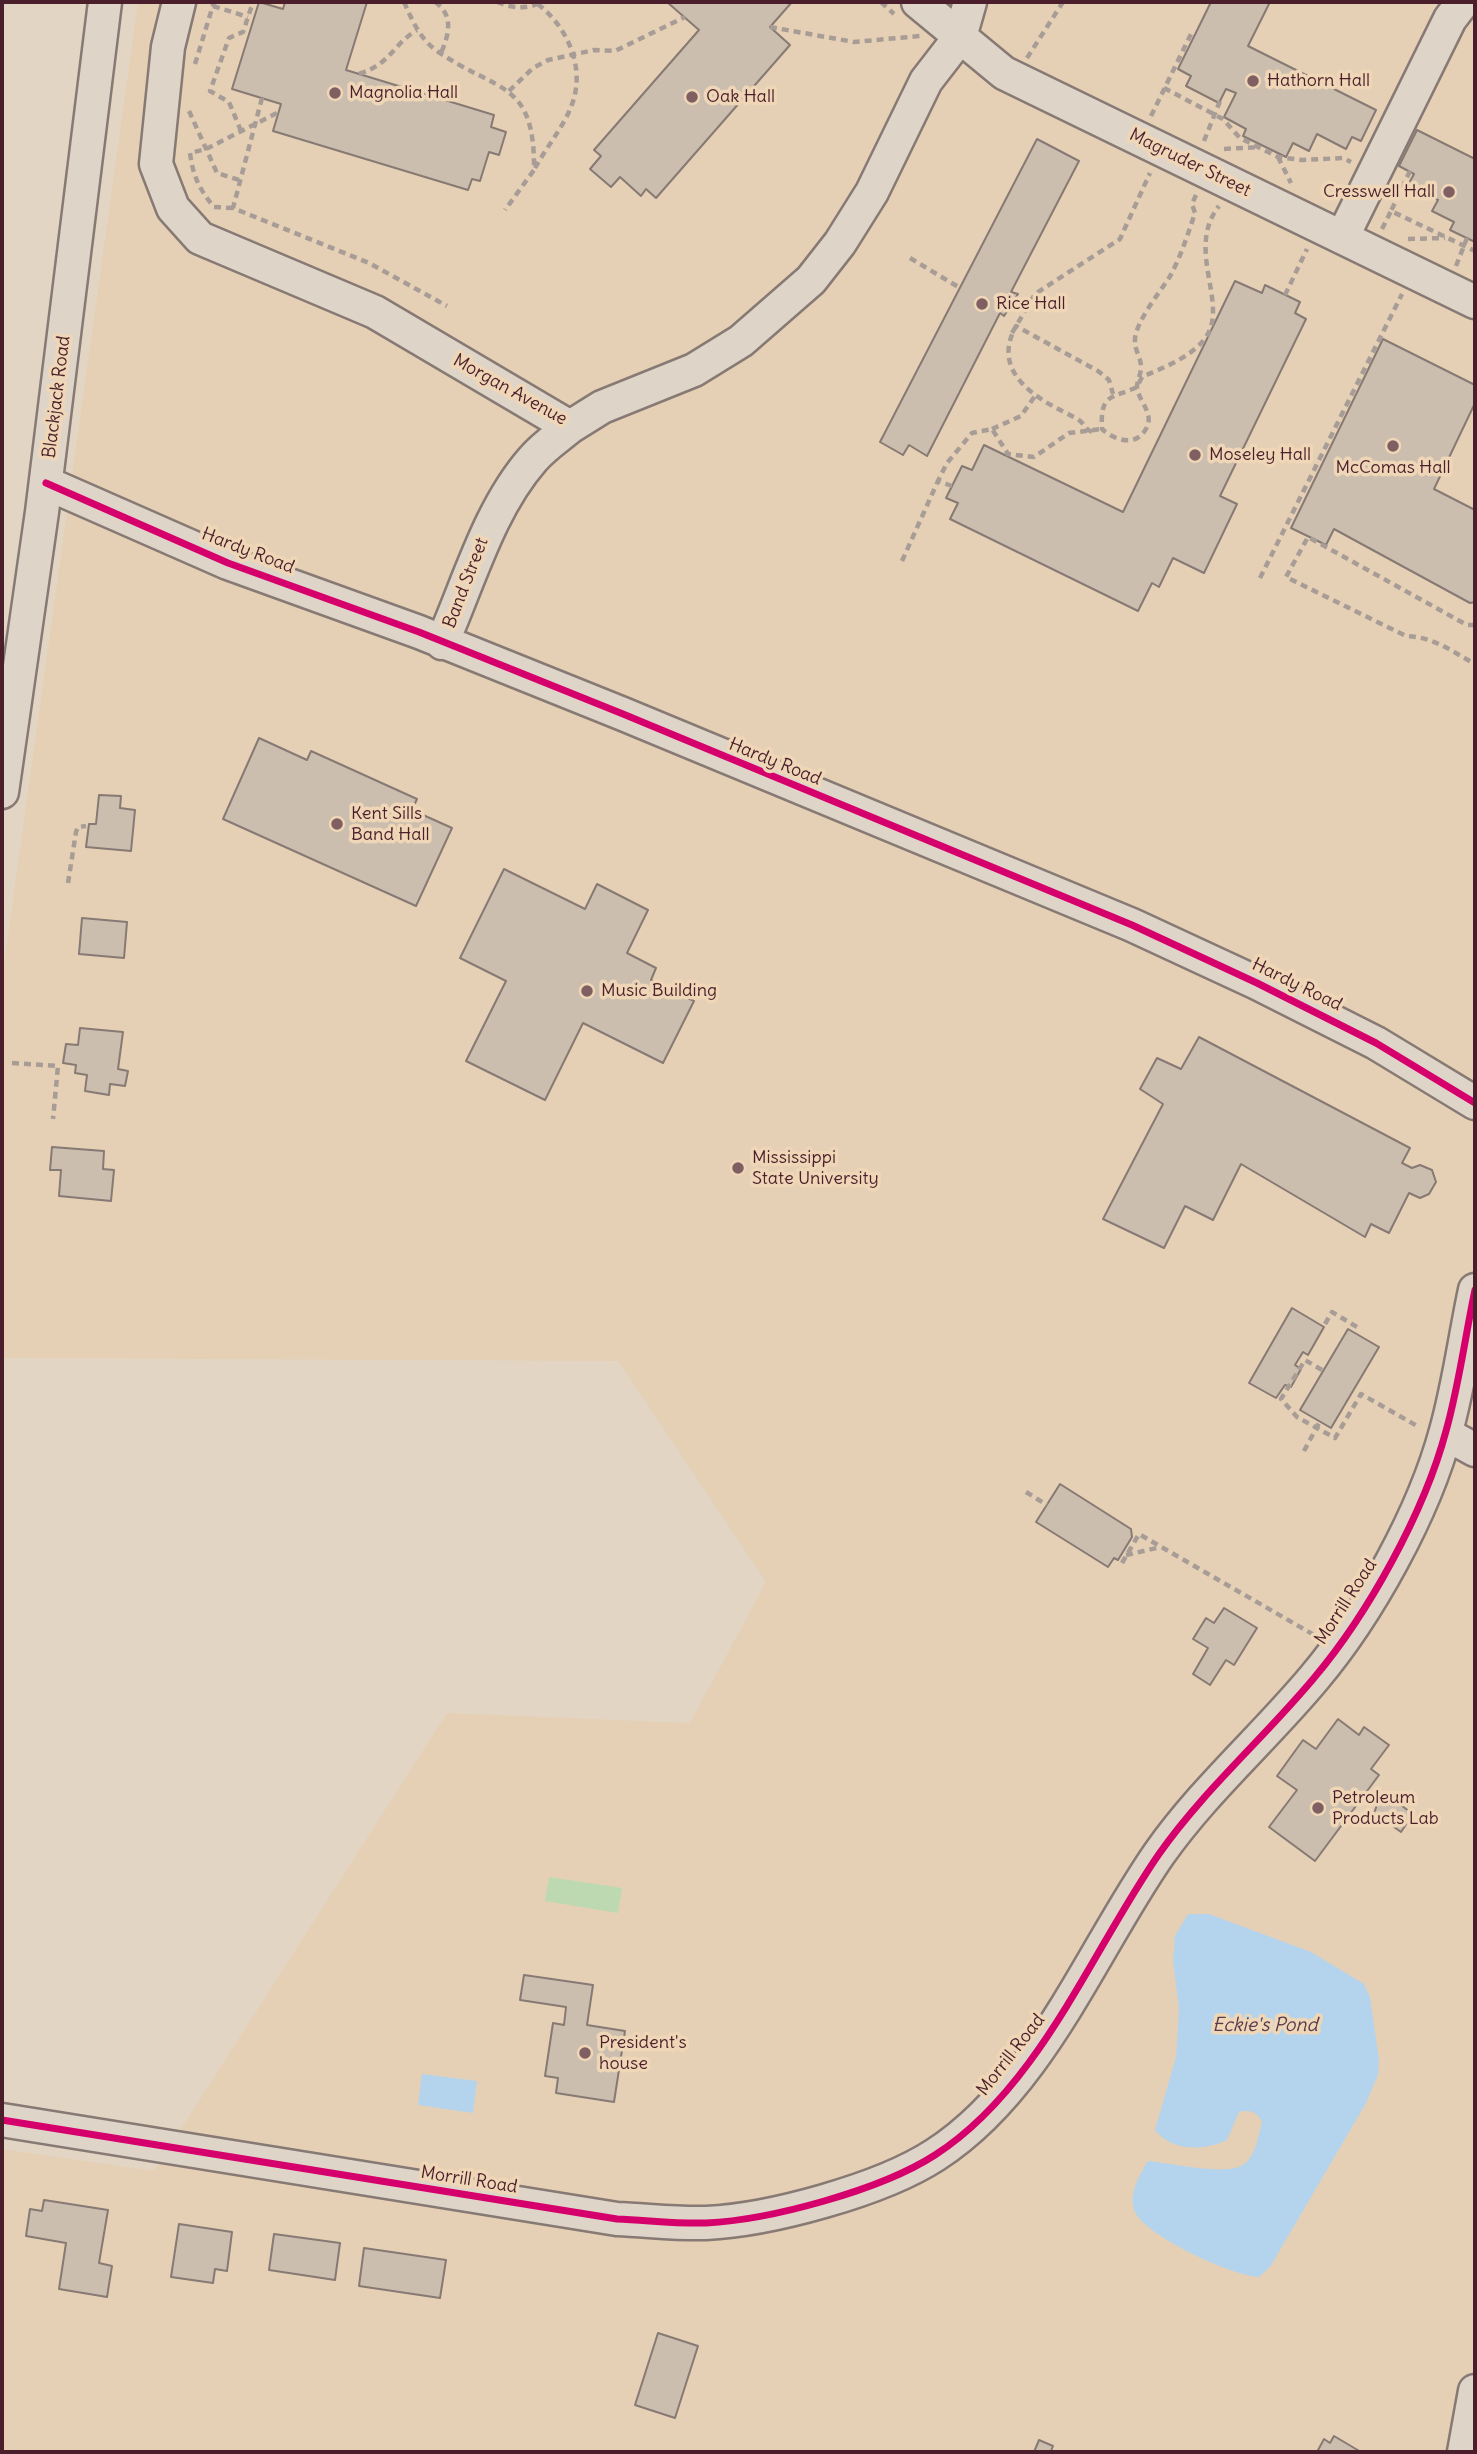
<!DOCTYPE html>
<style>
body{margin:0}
#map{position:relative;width:1477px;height:2454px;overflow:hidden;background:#e2d5c4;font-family:Delius,sans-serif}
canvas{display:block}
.frame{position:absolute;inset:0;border:4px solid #4a1f2b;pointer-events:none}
</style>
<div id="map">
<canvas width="1477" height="2454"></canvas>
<div class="frame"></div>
</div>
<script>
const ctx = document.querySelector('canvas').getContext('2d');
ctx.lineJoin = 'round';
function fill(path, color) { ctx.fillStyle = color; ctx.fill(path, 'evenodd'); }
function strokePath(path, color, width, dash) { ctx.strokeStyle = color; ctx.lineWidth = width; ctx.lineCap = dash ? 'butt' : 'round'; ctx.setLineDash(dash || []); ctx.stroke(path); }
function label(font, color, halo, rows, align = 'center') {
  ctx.font = font + ' Delius,sans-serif'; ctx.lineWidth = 7; ctx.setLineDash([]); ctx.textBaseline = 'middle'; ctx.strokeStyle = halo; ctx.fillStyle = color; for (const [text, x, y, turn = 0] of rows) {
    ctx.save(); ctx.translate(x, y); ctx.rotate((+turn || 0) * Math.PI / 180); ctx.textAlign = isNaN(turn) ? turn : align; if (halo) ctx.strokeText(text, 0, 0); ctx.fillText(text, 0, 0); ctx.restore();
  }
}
const built = new Path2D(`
 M138 2H1475V2452H2V2149L154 2171 447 1713 690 1723 766 1582 618 1361 2 1358V978Z`);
const green = new Path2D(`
 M549 1877 622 1888 618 1913 545 1901Z`);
const water = new Path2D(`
 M1188 1914H1209L1311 1952 1364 1984 1370 1997 1379 2060 1378 2075 1366 2103 1270 2267 1259 2277C1232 2276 1146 2236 1135 2212 1128 2194 1139 2176 1148 2161 1169 2163 1224 2175 1241 2166 1256 2158 1258 2136 1262 2122 1257 2112 1251 2109 1239 2112L1227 2140C1204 2151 1172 2152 1155 2130L1176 2057 1179 2009 1173 1961 1175 1936Z
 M422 2074 477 2081 473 2113 418 2105Z`);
const building = new Path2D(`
 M259 2 283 9 285 2H367L346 70 494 115 491 127 506 132 499 155 489 152 480 181 472 179 468 190 273 131 281 104 232 89Z
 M667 2H792L770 27 790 45 656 198 646 189 641 196 620 177 611 187 590 169 601 156 594 150 699 30Z
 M1211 2H1270L1248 46 1376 110 1361 141 1352 137 1346 149 1317 134 1309 151 1293 143 1286 157 1243 136 1246 129 1224 117 1236 93 1226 89 1219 103 1186 86 1191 76 1178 69Z
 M1417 130 1475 159V242L1450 230 1454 222 1432 211 1438 200 1408 185 1414 174 1399 166Z
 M1037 139 1079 161 1011 292 1018 294 1004 316 1000 313 927 456 909 445 903 455 880 442Z
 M1235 281 1262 293 1265 285 1300 302 1295 313 1306 319 1220 496 1237 504 1204 573 1173 558 1159 587 1152 583 1138 611 950 519 958 503 946 498 962 466 972 470 984 445 1123 512Z
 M1383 339 1475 385V403L1434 489 1475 510V602L1470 603 1334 529 1326 545 1291 528Z
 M259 738 307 760 311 751 417 799 412 810 452 828 416 906 223 819Z
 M99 795 121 796 120 808 135 810 131 851 86 847 89 824H96Z
 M504 869 585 909 597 884 648 910 627 953 656 968 651 980 694 1001 663 1063 583 1023 545 1100 466 1061 506 981 460 958Z
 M82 918 127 922 124 958 79 954Z
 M80 1028 123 1032 118 1069 128 1071 125 1086 110 1084 109 1095 85 1091 87 1075 75 1073 76 1065 63 1063 66 1044 78 1045Z
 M1199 1037 1410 1148 1402 1163 1412 1168 1420 1165 1432 1170 1436 1182 1429 1194 1420 1198 1409 1193 1389 1233 1371 1224 1365 1237 1241 1164 1213 1220 1185 1206 1164 1248 1103 1219 1163 1104 1140 1089 1157 1058 1181 1069Z
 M52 1147 104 1151 103 1169 114 1170 111 1201 59 1196 61 1170H50Z
 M1292 1308 1324 1327 1308 1355 1303 1352 1295 1365 1301 1369 1291 1387 1285 1385 1276 1398 1249 1383Z
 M1348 1329 1379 1347 1331 1428 1300 1410Z
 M1060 1484 1131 1529 1132 1537 1118 1560 1114 1558 1108 1567 1036 1522Z
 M1224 1608 1257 1628 1234 1665 1226 1660 1210 1685 1193 1674 1208 1648 1193 1639 1206 1618 1214 1623Z
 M1338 1719 1359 1735 1364 1727 1389 1745 1371 1769 1379 1775 1315 1861 1269 1827 1297 1790 1277 1776 1303 1740 1316 1749Z
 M1387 1795 1413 1814 1401 1832 1374 1813 1380 1797 1383 1799Z
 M524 1975 593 1985 587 2025 625 2031 614 2102 556 2093 558 2078 545 2076 553 2023 564 2025 566 2007 520 2000Z
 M44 2200 108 2210 99 2263 112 2266 107 2297 59 2289 66 2243 26 2236 30 2209 42 2211Z
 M179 2224 232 2232 227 2271 215 2269 213 2283 171 2277Z
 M274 2234 340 2243 335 2280 269 2270Z
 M364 2248 446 2260 440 2298 359 2286Z
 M658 2333 698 2346 675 2418 635 2405Z
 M1334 2436 1361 2452H1317L1324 2439 1330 2443Z
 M1039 2440 1053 2446 1051 2451 1054 2452H1034Z`);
const path = new Path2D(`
 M404 2C412 20 420 39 437 51 497 93 535 79 534 170L505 210
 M435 2C454 15 449 35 441 53
 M497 2C510 7 523 10 537 4
 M881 2 894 14
 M213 6 248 17
 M770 27 854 42 920 36
 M1027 58 1063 2
 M195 64 214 2
 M359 74C392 63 392 45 417 30
 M1164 88 1223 119 1240 138 1278 157 1302 160 1343 158 1351 162
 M509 91 533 68 548 60 594 50 615 51 685 17
 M262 98 233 208 369 263 447 306
 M189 111 217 173 239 180
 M1151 116 1193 30
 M241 131 229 102 210 91 229 38 243 32 253 2
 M1204 141 1220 101
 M1224 149 1259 147
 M1278 157 1291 183
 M535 168C546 148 562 129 571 107 587 68 567 25 535 2
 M1410 171 1391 211 1475 251
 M1196 195 1192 204 1195 213C1188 234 1180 259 1169 278 1159 293 1136 322 1135 339 1134 349 1140 356 1141 365 1142 372 1137 380 1137 387 1139 404 1157 414 1144 432 1133 447 1113 439 1102 429 1100 393 1111 399 1137 387L1142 377C1164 367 1191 358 1206 337 1229 303 1185 249 1219 206
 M233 208 214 207C199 189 193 176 190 153L206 149 279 112
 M1382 229 1391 211
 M1408 239 1445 238
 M910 258 960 288
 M1456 266 1467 238
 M1285 295 1307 249
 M1012 333 1035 294 1120 239 1150 173
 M992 429 1021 416 1035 396
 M1092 432C1084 429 1084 422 1076 418 1041 401 989 375 1016 326L1098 371 1109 380 1113 394
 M952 486 938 481 947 463 972 433 992 429 1008 454 1034 457 1069 433 1102 429
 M902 561 938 481
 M1260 578 1402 294
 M1475 625H1467L1308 537 1286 577 1406 636C1434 637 1451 651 1475 664
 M68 883 76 832 78 827 86 826
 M12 1063 58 1066 53 1119
 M1325 1324 1332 1312 1357 1327 1355 1331
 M1322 1370 1305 1360 1281 1399 1297 1417 1335 1438 1361 1394 1419 1427
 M1304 1451 1319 1423
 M1026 1492 1047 1505
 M1126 1555 1161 1547
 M1122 1563 1139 1534 1314 1635`);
const minor = new Path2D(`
 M179 2 168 47 156 164 173 208 200 238 375 312 570 427 602 407 694 370 741 341 811 280 840 243 872 192 926 81 960 37 970 2
 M918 2 1004 73 1475 302
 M1343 236 1450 19 1463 2
 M46 483 228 563 419 632 623 714 1132 925 1257 983 1376 1043 1475 1103
 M442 643C469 582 489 509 533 459 543 447 558 437 570 427
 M2 792 42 512 105 2
 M1446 1434 1475 1450
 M2 2120 617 2219C646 2220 676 2224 706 2223 770 2220 881 2190 935 2155 1039 2088 1091 1952 1159 1854 1204 1790 1264 1738 1314 1678 1368 1614 1424 1513 1446 1431 1459 1385 1465 1337 1475 1290
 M1464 2452 1475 2391`);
const cycleway = new Path2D(`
 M46 483 228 563 419 632 623 714 1132 925 1257 983 1376 1043 1475 1103
 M2 2120 617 2219C646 2220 676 2224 706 2223 770 2220 881 2190 935 2155 1039 2088 1091 1952 1159 1854 1204 1790 1264 1738 1314 1678 1368 1614 1424 1513 1446 1431 1459 1385 1465 1337 1475 1290`);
const markers = [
 [1253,81,7,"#7f5f61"],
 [335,93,7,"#7f5f61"],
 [692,97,7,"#7f5f61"],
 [1449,192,7,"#7f5f61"],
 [982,304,7,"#7f5f61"],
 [1393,446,7,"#7f5f61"],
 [1195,455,7,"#7f5f61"],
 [337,824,7,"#7f5f61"],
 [587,991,7,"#7f5f61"],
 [738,1168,7,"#7f5f61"],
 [1318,1808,7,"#7f5f61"],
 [585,2053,7,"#7f5f61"]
];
const poiNames = [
 ["Hathorn Hall",1267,81],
 ["Magnolia Hall",349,93],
 ["Oak Hall",706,97],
 ["Cresswell Hall",1435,192,"right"],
 ["Rice Hall",996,304],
 ["Moseley Hall",1209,455],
 ["McComas Hall",1393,468,"center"],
 ["Kent Sills",351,814],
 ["Band Hall",351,835],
 ["Music Building",601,991],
 ["Mississippi",752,1158],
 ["State University",752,1179],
 ["Petroleum",1332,1798],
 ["Products Lab",1332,1819],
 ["President's",599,2043],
 ["house",599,2064]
];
const streetNames = [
 ["Magruder Street",1190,163,26],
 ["Morgan Avenue",510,390,29],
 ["Blackjack Road",57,397,-83],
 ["Hardy Road",248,551,21],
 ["Band Street",466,583,-69],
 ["Hardy Road",775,762,22],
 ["Hardy Road",1297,985,26],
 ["Morrill Road",1346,1602,-57],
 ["Morrill Road",1011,2055,-52],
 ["Morrill Road",469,2180,9]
];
const waterNames = [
 ["Eckie's Pond",1265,2026]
];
fill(built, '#e5d0b5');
fill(green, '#bdd9b2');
fill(water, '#b4d4ed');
fill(building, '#cbbeae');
strokePath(building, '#877973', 2);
strokePath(minor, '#877973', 37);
strokePath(path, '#a89d96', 4.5, [7, 5]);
strokePath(minor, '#ded4c8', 32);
strokePath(cycleway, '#d6006c', 7);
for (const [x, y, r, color] of markers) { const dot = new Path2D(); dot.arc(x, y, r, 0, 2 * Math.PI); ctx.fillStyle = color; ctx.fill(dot); strokePath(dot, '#efd6b7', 2.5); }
label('18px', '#4a1f2b', '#efd6b7', poiNames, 'left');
label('18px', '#4a1f2b', '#efd6b7', streetNames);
label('italic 19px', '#573a4b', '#efd6b7', waterNames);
</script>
